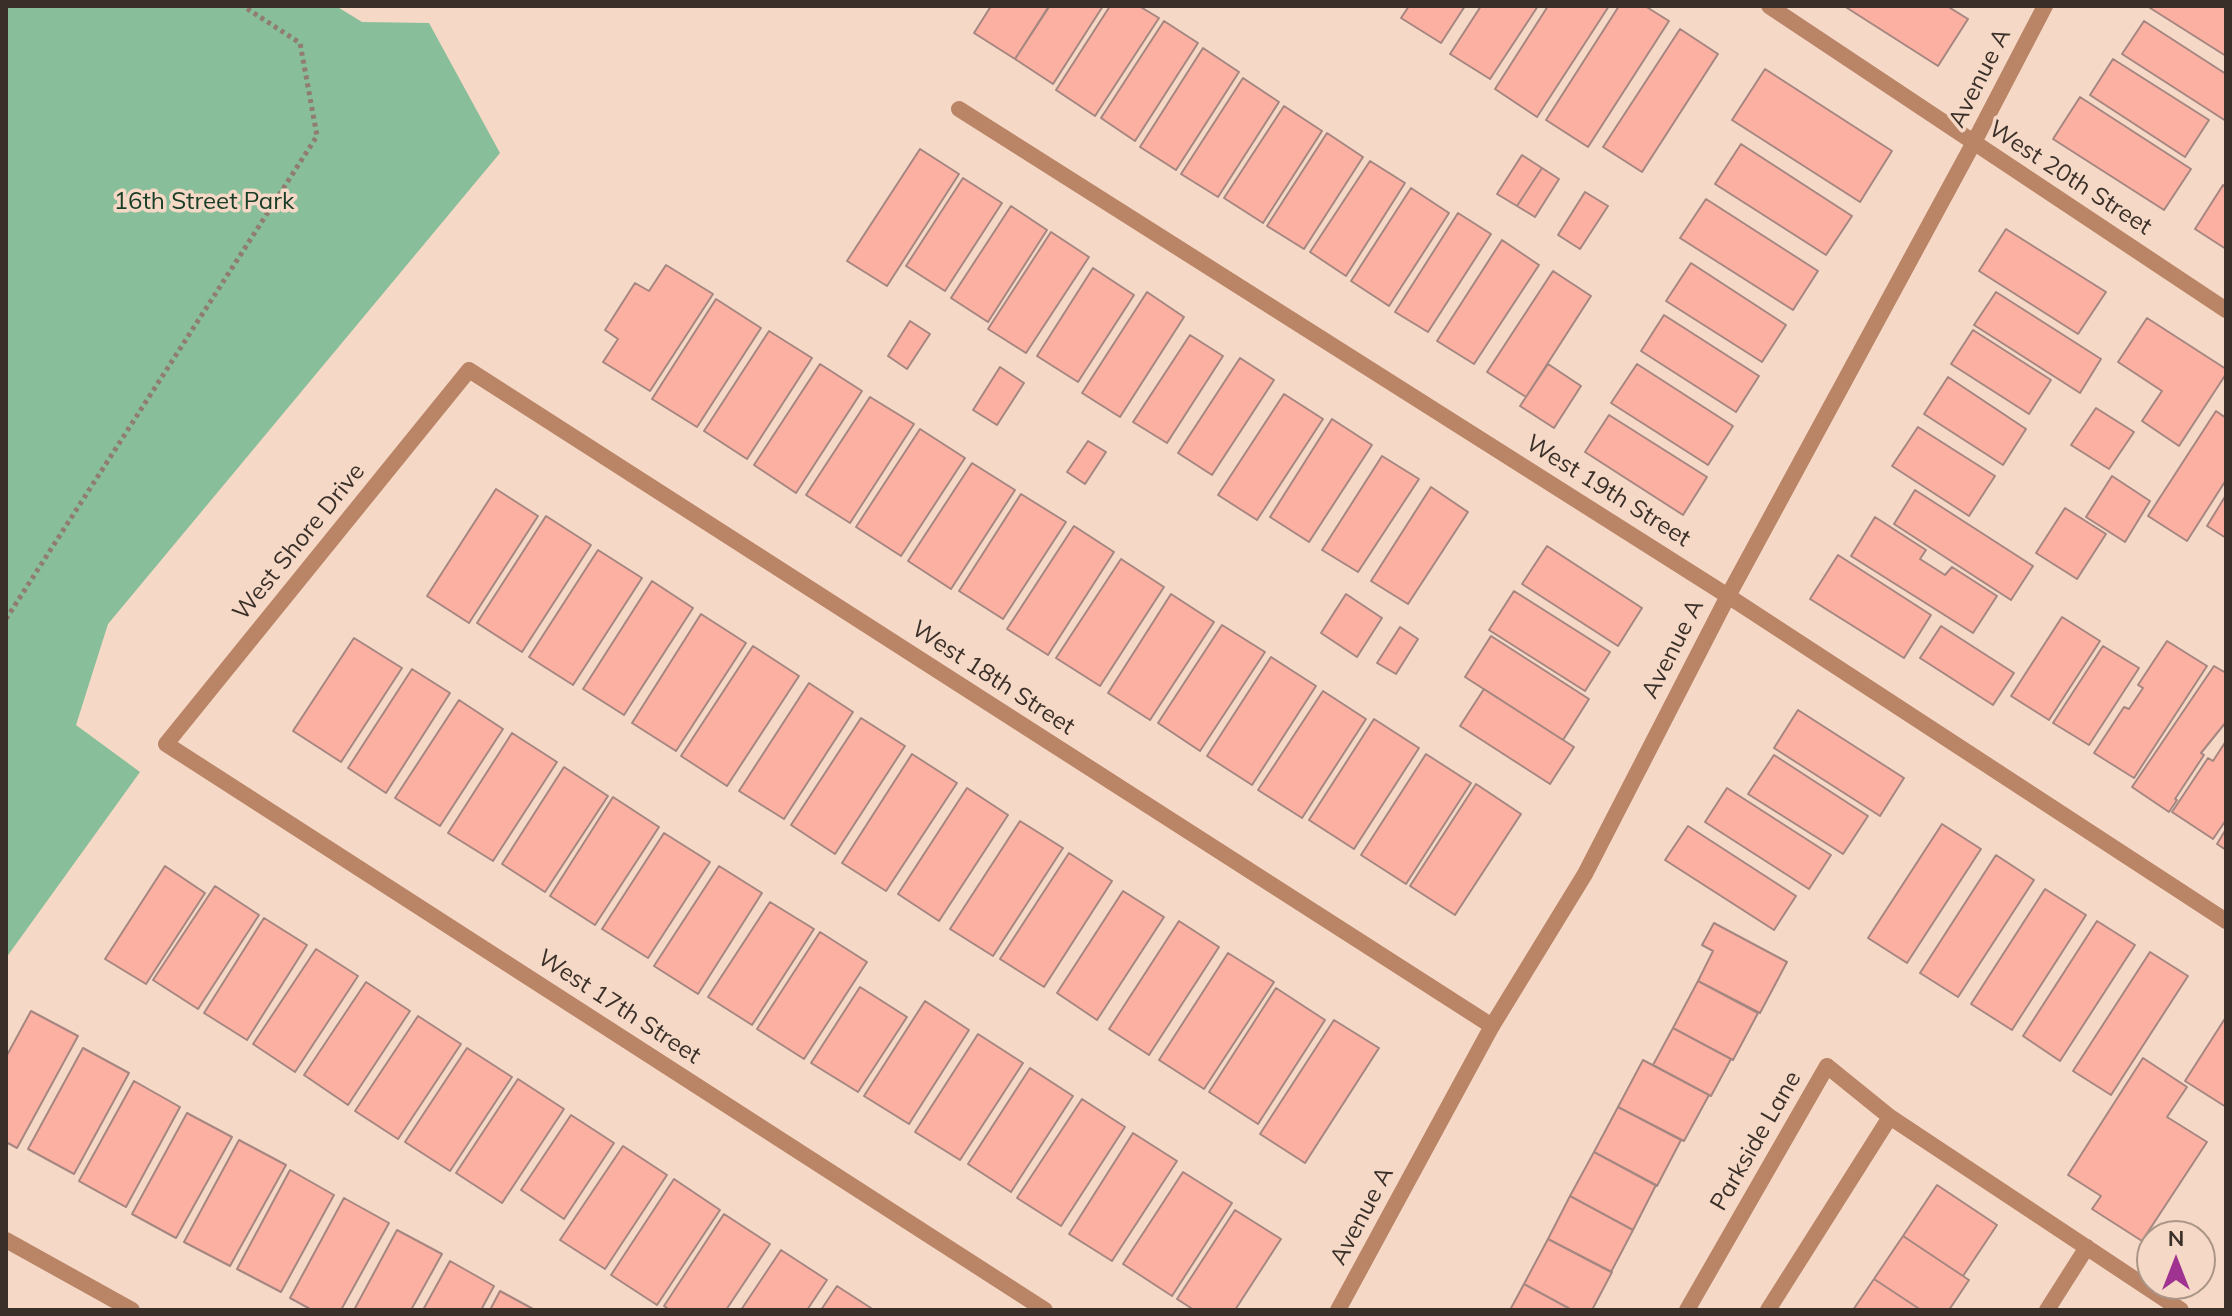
<!DOCTYPE html>
<style>
body{margin:0}
#map{position:relative;width:2232px;height:1316px;overflow:hidden;background:#f5d9c6;font-family:Mulish,sans-serif}
canvas{display:block}
.frame{position:absolute;inset:0;border:8px solid #3b3029;pointer-events:none}
.north{position:absolute;left:2136px;top:1220px;width:80px;height:80px;box-sizing:border-box;background:#f5d9c6;border:2px solid #ab9587;border-radius:50%;rotate:0deg;font-size:22px;font-weight:700;line-height:32px;text-align:center;color:#3b3029}
.north::after{content:'';display:block;margin:auto;width:28px;height:36px;background:#a03392;clip-path:polygon(50% 0,100% 100%,50% 72%,0 100%)}
</style>
<div id="map">
<canvas width="2232" height="1316"></canvas>
<div class="frame"></div>
<div class="north">N</div>
</div>
<script>
const ctx = document.querySelector('canvas').getContext('2d');
ctx.lineJoin = 'round';
function fill(path, color) { ctx.fillStyle = color; ctx.fill(path, 'evenodd'); }
function strokePath(path, color, width, dash) { ctx.strokeStyle = color; ctx.lineWidth = width; ctx.lineCap = dash ? 'butt' : 'round'; ctx.setLineDash(dash || []); ctx.stroke(path); }
function label(font, color, halo, rows, align = 'center') {
  ctx.font = font + ' Mulish,sans-serif'; ctx.lineWidth = 7; ctx.setLineDash([]); ctx.textBaseline = 'middle'; ctx.strokeStyle = halo; ctx.fillStyle = color; for (const [text, x, y, turn = 0] of rows) {
    ctx.save(); ctx.translate(x, y); ctx.rotate((+turn || 0) * Math.PI / 180); ctx.textAlign = isNaN(turn) ? turn : align; if (halo) ctx.strokeText(text, 0, 0); ctx.fillText(text, 0, 0); ctx.restore();
  }
}
const green = new Path2D(`
 M6 6H336L362 22 429 23 500 153 108 624 76 725 140 772 6 958Z`);
const building = new Path2D(`
 M991 6 1049 7 1015 59 974 33Z
 M1049 6H1103L1053 84 1015 59Z
 M1110 6H1139L1159 18 1095 116 1056 90Z
 M1409 6H1465L1441 43 1401 18Z
 M1481 6H1538L1490 79 1450 54Z
 M1548 6H1609L1537 117 1495 89Z
 M1619 6H1645L1669 21 1588 147 1546 120Z
 M1844 6H1947L1968 19 1938 66Z
 M2147 6H2226V56Z
 M1164 21 1198 43 1135 141 1101 118Z
 M2144 21 2226 74V121L2122 54Z
 M1680 29 1718 54 1642 172 1603 147Z
 M1203 48 1239 72 1176 170 1140 147Z
 M2113 59 2209 120 2185 157 2090 95Z
 M1765 69 1892 151 1860 202 1732 120Z
 M1243 78 1279 102 1218 197 1181 174Z
 M2080 97 2191 169 2164 210 2053 139Z
 M1284 106 1322 131 1263 223 1224 198Z
 M1327 133 1363 157 1304 249 1267 226Z
 M1741 144 1852 216 1826 255 1715 184Z
 M920 149 959 174 887 286 847 261Z
 M1522 155 1542 168 1517 206 1497 194Z
 M1370 161 1405 183 1346 276 1310 252Z
 M1542 168 1559 179 1535 217 1517 206Z
 M963 178 1002 203 945 291 906 266Z
 M2223 185 2226 188V249L2195 229Z
 M1411 188 1449 213 1389 306 1351 281Z
 M1585 192 1608 206 1580 249 1558 235Z
 M1706 199 1818 271 1793 310 1680 238Z
 M1011 206 1047 230 988 322 951 298Z
 M1458 213 1491 234 1428 332 1395 312Z
 M2006 229 2106 292 2078 334 1979 271Z
 M1051 232 1089 257 1026 353 988 329Z
 M1502 240 1539 265 1474 364 1437 341Z
 M1691 263 1786 325 1762 362 1666 301Z
 M666 265 713 294 650 391 603 362 618 339 605 330 635 283 649 291Z
 M1093 268 1134 295 1078 382 1037 356Z
 M1553 271 1591 296 1526 397 1487 372Z
 M1147 292 1184 317 1120 417 1082 393Z
 M1996 292 2101 359 2080 393 1974 325Z
 M716 299 761 328 697 427 652 399Z
 M1664 315 1759 376 1736 412 1641 351Z
 M2147 318 2226 369V374L2179 446 2142 421 2162 391 2118 362Z
 M910 321 930 334 907 369 888 356Z
 M1973 330 2051 380 2029 414 1951 364Z
 M769 331 812 358 747 459 704 431Z
 M1190 335 1223 356 1167 443 1133 422Z
 M1240 358 1274 380 1212 475 1178 453Z
 M820 364 862 391 796 493 754 465Z
 M1548 364 1581 386 1554 428 1520 406Z
 M1637 364 1733 426 1708 465 1611 403Z
 M1000 367 1024 383 997 425 973 410Z
 M1948 377 2026 429 2003 465 1924 414Z
 M1284 394 1323 419 1257 520 1218 495Z
 M870 397 914 424 850 523 806 495Z
 M2096 408 2134 432 2109 469 2071 445Z
 M2216 411 2226 418V480L2187 541 2148 516Z
 M1609 415 1707 477 1683 515 1585 452Z
 M1332 419 1372 445 1309 542 1270 517Z
 M1918 427 1995 476 1969 516 1892 466Z
 M920 429 965 458 901 556 856 527Z
 M1088 441 1106 452 1085 484 1067 472Z
 M1382 456 1419 479 1358 572 1322 550Z
 M972 463 1015 490 951 589 908 561Z
 M2112 476 2150 501 2125 542 2086 517Z
 M1431 487 1468 512 1408 604 1371 581Z
 M496 489 538 516 469 623 427 596Z
 M1915 490 2033 566 2011 600 1894 524Z
 M1021 494 1066 522 1003 619 959 591Z
 M2226 495V538L2207 526Z
 M2065 508 2106 534 2077 579 2036 553Z
 M546 516 591 545 522 652 477 623Z
 M1875 517 1926 550 1920 559 1945 575 1952 567 1997 596 1973 633 1851 556Z
 M1074 526 1114 552 1048 655 1007 629Z
 M1547 546 1642 608 1618 646 1522 584Z
 M598 550 642 578 573 685 529 657Z
 M1838 555 1931 615 1904 658 1810 599Z
 M1121 559 1164 587 1100 686 1056 658Z
 M652 581 693 608 624 715 583 689Z
 M1514 591 1610 652 1585 691 1489 630Z
 M1171 594 1214 622 1150 720 1108 693Z
 M1346 594 1382 618 1357 657 1321 633Z
 M701 614 746 643 676 751 632 723Z
 M2062 617 2100 641 2049 720 2011 696Z
 M1222 625 1265 652 1200 751 1158 723Z
 M1941 626 2014 673 1993 705 1920 658Z
 M1400 627 1418 639 1396 674 1377 663Z
 M1491 636 1589 699 1563 740 1465 677Z
 M354 638 402 668 341 762 293 731Z
 M2167 641 2207 666 2134 778 2094 753 2124 707 2129 709 2143 688 2138 685Z
 M753 646 799 676 727 786 681 756Z
 M2103 646 2139 668 2089 745 2053 723Z
 M1271 657 1316 686 1252 785 1207 756Z
 M2214 666 2226 673V722L2201 753 2204 755 2175 799 2177 800 2169 812 2132 787Z
 M412 669 450 693 386 793 348 768Z
 M809 683 853 712 784 819 739 791Z
 M1484 689 1574 747 1550 784 1460 726Z
 M1323 691 1366 719 1302 818 1258 790Z
 M459 700 503 729 440 826 395 798Z
 M1798 710 1904 778 1880 816 1774 748Z
 M861 718 905 746 835 854 791 825Z
 M1374 719 1419 748 1354 849 1309 820Z
 M512 733 557 762 493 861 448 833Z
 M2226 741V820L2213 839 2172 812 2208 758 2213 761Z
 M912 754 957 783 886 891 842 863Z
 M1426 754 1471 783 1406 884 1361 855Z
 M1774 755 1868 816 1843 854 1748 794Z
 M564 767 608 796 545 892 502 864Z
 M1476 784 1521 814 1455 915 1410 886Z
 M967 788 1008 815 939 921 898 894Z
 M1727 788 1831 855 1809 889 1705 822Z
 M613 797 659 827 595 925 550 896Z
 M1020 821 1063 848 993 956 950 929Z
 M1942 824 1981 849 1907 963 1868 938Z
 M1688 826 1796 896 1774 930 1665 860Z
 M2226 829V850L2217 844Z
 M664 833 710 862 648 958 602 929Z
 M1069 853 1112 881 1044 987 1000 959Z
 M1996 855 2034 880 1958 997 1920 973Z
 M165 866 205 893 146 984 105 959Z
 M719 866 762 893 698 994 654 966Z
 M215 886 259 915 198 1009 153 980Z
 M2045 889 2086 915 2012 1030 1971 1004Z
 M1123 891 1164 917 1097 1020 1057 993Z
 M770 902 814 929 752 1025 708 997Z
 M264 918 307 945 247 1040 204 1013Z
 M1179 921 1219 947 1149 1055 1109 1029Z
 M2097 921 2135 945 2060 1061 2023 1036Z
 M1714 923 1787 962 1760 1013 1698 981 1713 951 1702 945Z
 M820 932 867 962 804 1059 757 1029Z
 M316 949 358 976 295 1072 253 1044Z
 M2150 952 2188 976 2111 1095 2073 1071Z
 M1228 953 1274 982 1204 1089 1159 1060Z
 M1698 981 1758 1013 1733 1060 1673 1028Z
 M366 982 410 1011 348 1105 304 1075Z
 M860 987 907 1017 858 1092 811 1063Z
 M1276 988 1325 1020 1258 1124 1209 1092Z
 M925 1001 969 1030 909 1124 864 1096Z
 M31 1011 78 1036 17 1148 6 1142V1057Z
 M418 1016 461 1044 398 1139 355 1111Z
 M2226 1017V1107L2185 1081Z
 M1334 1020 1379 1048 1305 1163 1260 1134Z
 M1673 1028 1731 1059 1711 1096 1653 1065Z
 M978 1034 1023 1063 960 1160 915 1132Z
 M83 1048 129 1073 74 1174 28 1149Z
 M467 1048 512 1077 450 1171 405 1142Z
 M2143 1058 2187 1087 2167 1117 2207 1142 2142 1241 2092 1209 2101 1196 2068 1175Z
 M1643 1060 1709 1095 1684 1141 1618 1107Z
 M1030 1068 1073 1096 1011 1192 968 1164Z
 M518 1079 564 1109 502 1203 456 1173Z
 M134 1081 180 1107 126 1207 79 1181Z
 M1082 1099 1125 1127 1061 1226 1017 1198Z
 M1618 1107 1681 1140 1657 1186 1594 1152Z
 M187 1113 232 1137 176 1238 132 1214Z
 M571 1115 614 1143 564 1219 521 1190Z
 M1133 1133 1177 1161 1112 1261 1069 1234Z
 M239 1140 286 1165 230 1266 184 1242Z
 M623 1146 667 1175 605 1269 560 1240Z
 M1594 1152 1656 1185 1633 1230 1570 1196Z
 M290 1170 334 1195 281 1292 237 1269Z
 M1183 1172 1232 1203 1172 1296 1123 1264Z
 M674 1179 720 1210 657 1305 611 1275Z
 M1937 1185 1997 1225 1963 1276 1903 1236Z
 M1570 1196 1633 1230 1611 1272 1548 1239Z
 M344 1198 389 1223 341 1310H312L290 1298Z
 M1235 1210 1281 1239 1235 1310H1194L1177 1299Z
 M724 1214 770 1244 726 1310H670L664 1306Z
 M397 1230 442 1254 411 1310H354Z
 M1903 1236 1969 1280 1949 1310H1921L1874 1279Z
 M1548 1239 1612 1272 1592 1310H1572L1524 1284Z
 M781 1250 827 1280 807 1310H741Z
 M450 1261 494 1286 481 1310H423Z
 M1874 1279 1921 1310H1853Z
 M1524 1284 1572 1310H1510Z
 M837 1286 874 1310H821Z
 M500 1291 535 1310H490Z`);
const path = new Path2D(`
 M6 619 317 136 300 43 243 6`);
const minor = new Path2D(`
 M1769 6 2226 310
 M959 109 1728 596 2226 921
 M6 1240 132 1310
 M1045 1310 166 744 469 370 1492 1026
 M1687 1310 1827 1066 1890 1117 2181 1310
 M1768 1310 1890 1117
 M2047 1310 2087 1247`);
const tertiary = new Path2D(`
 M1338 1310 1492 1026 1585 874 1728 596 1973 144 2045 6`);
const streetNames = [
 ["Avenue A",1980,78,-63],
 ["West 20th Street",2070,178,33],
 ["West 19th Street",1608,491,32],
 ["West Shore Drive",299,542,-51],
 ["Avenue A",1673,649,-63],
 ["West 18th Street",993,678,33],
 ["West 17th Street",619,1007,33],
 ["Parkside Lane",1756,1141,-60],
 ["Avenue A",1362,1216,-62]
];
const parkNames = [
 ["16th Street Park",204,202]
];
fill(green, '#88be9a');
fill(building, '#fcb0a2');
strokePath(building, '#a68680', 2);
strokePath(path, '#907d71', 5, [4, 4]);
strokePath(minor, '#ba8467', 16);
strokePath(tertiary, '#ba8467', 16);
label('24px', '#3b3029', '#f5d9c6', streetNames);
label('24px', '#183d27', '#f5d9c6', parkNames);
</script>
